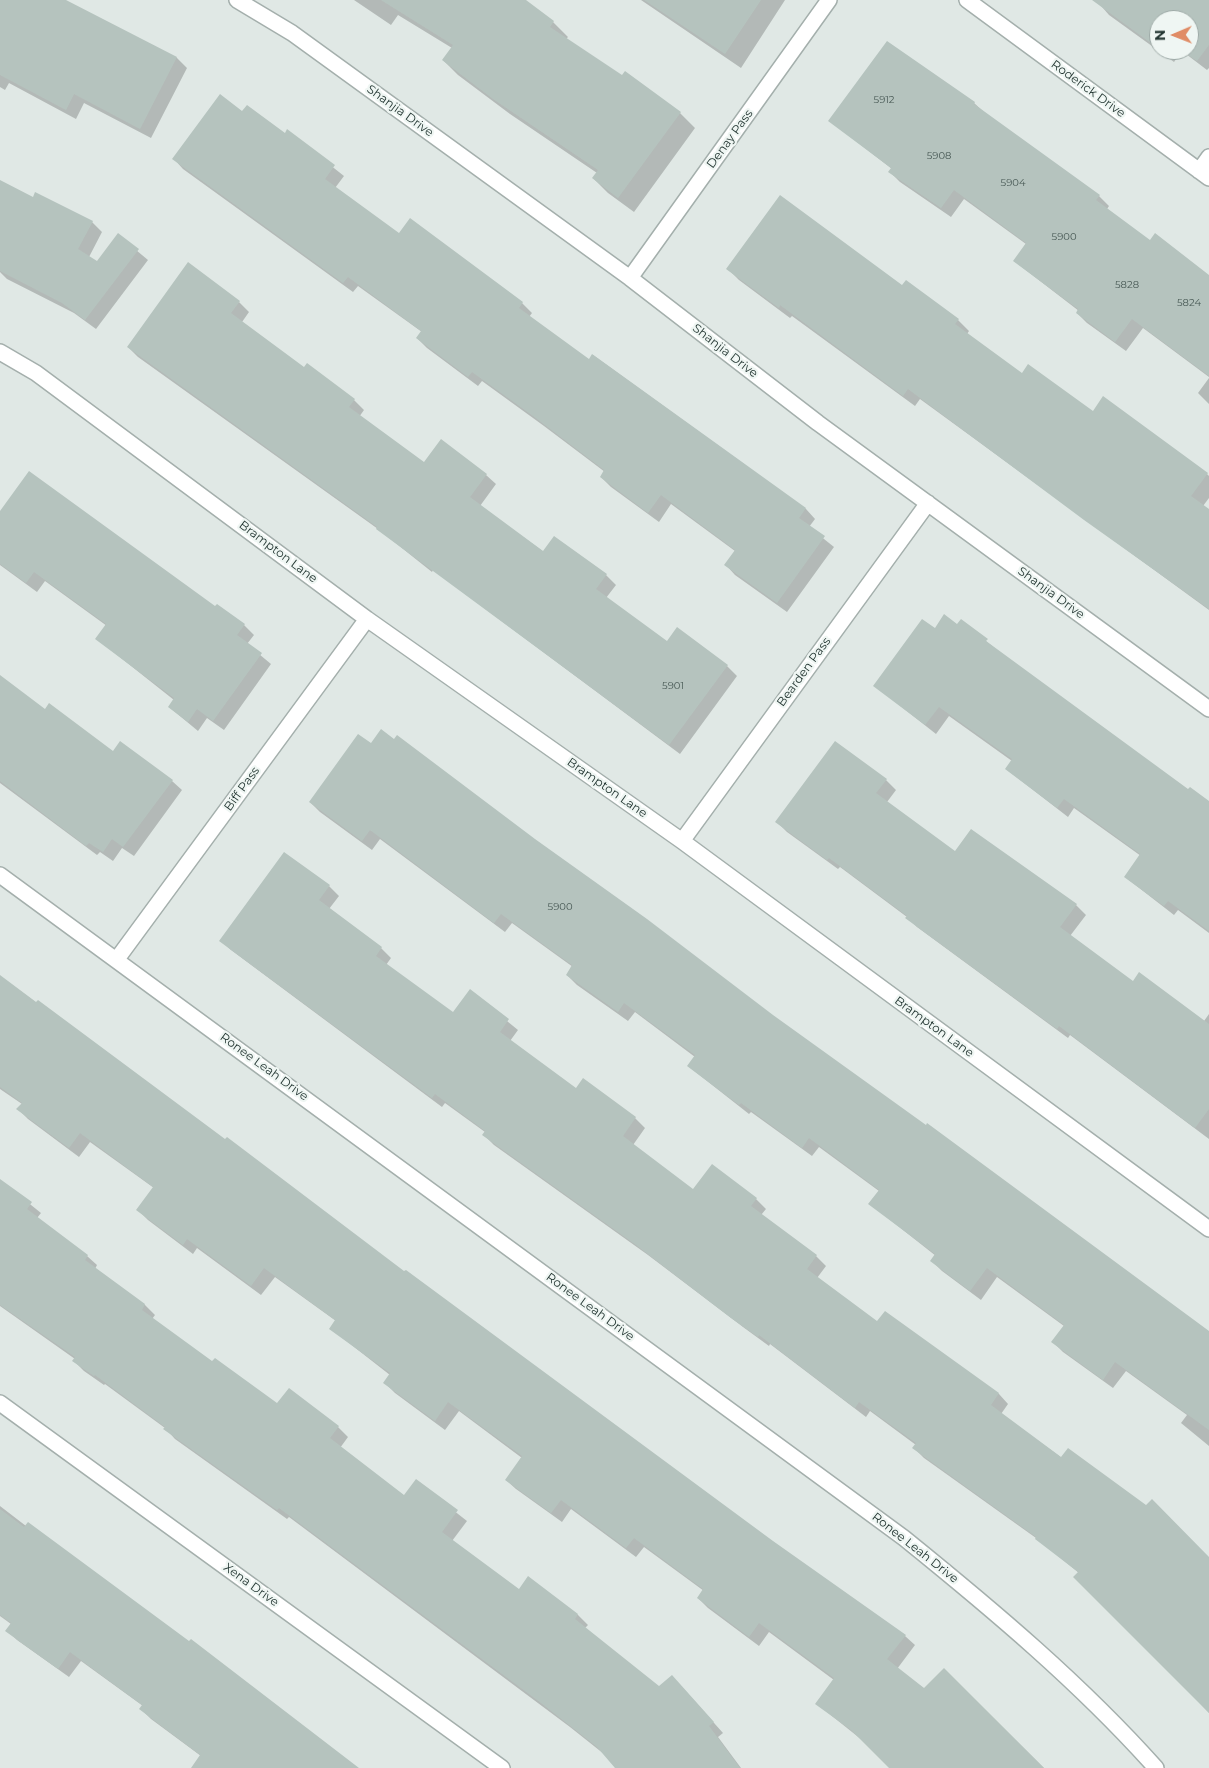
<!DOCTYPE html>
<style>
body{margin:0}
#map{position:relative;width:1209px;height:1768px;overflow:hidden;background:#e0e8e5;font-family:Montserrat,sans-serif}
canvas{display:block}
.north{position:absolute;left:1149px;top:10px;width:50px;height:50px;box-sizing:border-box;background:#eff6f3;border:1px solid #9da9a6;border-radius:50%;rotate:269deg;font-size:14px;font-weight:700;line-height:20px;text-align:center;color:#233632}
.north::after{content:'';display:block;margin:auto;width:18px;height:22px;background:#e08c66;clip-path:polygon(50% 0,100% 100%,50% 72%,0 100%)}
</style>
<div id="map">
<canvas width="1209" height="1768"></canvas>
<div class="north">N</div>
</div>
<script>
const ctx = document.querySelector('canvas').getContext('2d');
ctx.lineJoin = 'round';
function fill(path, color) { ctx.fillStyle = color; ctx.fill(path, 'evenodd'); }
function strokePath(path, color, width, dash) { ctx.strokeStyle = color; ctx.lineWidth = width; ctx.lineCap = dash ? 'butt' : 'round'; ctx.setLineDash(dash || []); ctx.stroke(path); }
function label(font, color, halo, rows, align = 'center') {
  ctx.font = font + ' Montserrat,sans-serif'; ctx.lineWidth = 4.5; ctx.setLineDash([]); ctx.textBaseline = 'middle'; ctx.strokeStyle = halo; ctx.fillStyle = color; for (const [text, x, y, turn = 0] of rows) {
    ctx.save(); ctx.translate(x, y); ctx.rotate((+turn || 0) * Math.PI / 180); ctx.textAlign = isNaN(turn) ? turn : align; if (halo) ctx.strokeText(text, 0, 0); ctx.fillText(text, 0, 0); ctx.restore();
  }
}
const shadow = new Path2D(`
 M0 0H62L177 58 187 68 151 138 84 103 76 119 9 83 5 90 0 87Z
 M354 0H524L553 22 568 37 566 39 622 77 625 73 680 113 695 128 634 212 608 193 593 178 597 173 510 114 458 75 443 60 452 48 398 15 391 25Z
 M641 0H785L741 68Z
 M1096 0H1209V68L1207 70 1182 51 1174 62 1109 15ZM1159 20H1189V50H1159Z
 M974 103 984 112 1099 196 1109 206 1107 209 1150 241 1209 276V377L1143 328 1126 351 1087 323 1077 313 1079 311 1014 261 1026 244 964 199 951 217 900 182 890 172 892 169 830 121Z
 M243 113 285 134 287 131 344 176 335 188 399 234 522 303 532 313 529 317 589 360 593 355 806 509 815 519 809 527 834 547 787 612 735 575 726 565 735 551 671 504 659 522 611 487 601 477 605 472 544 426 482 381 478 386 427 348 417 338 422 332 358 286 353 292 183 169 174 159Z
 M0 181 33 198 92 222 102 232 89 257 97 262 118 235 148 260 96 329 74 313 7 279 0 272Z
 M728 269 902 287 958 320 969 331 967 334 1022 375 1207 474 1209 476V498L1203 506 1209 511V610L920 399 915 406 792 316 790 318 739 280Z
 M239 302 249 312 242 322 304 369 354 400 364 410 359 417 424 464 486 475 496 484 480 506 544 552 606 575 616 585 606 598 667 643 727 666 737 676 680 754 433 570 432 572 378 529 138 357 128 347Z
 M1209 378V404L1198 393Z
 M0 513 215 608 244 625 254 635 247 644 271 664 224 730 207 718 198 731 169 707 174 700 97 639 107 626 45 581 37 592 0 565Z
 M961 621 997 650 1188 791 1209 802V933L1178 910 1174 915 1125 877 1141 856 1074 808 1068 817 1006 769 1012 761 949 716 936 734 875 686 935 629 957 626Z
 M0 676 45 710 114 752 172 781 182 790 134 856 122 848 113 861 100 852 97 855 0 783Z
 M886 780 896 790 887 802 955 852 1076 905 1086 915 1070 936 1133 983 1204 1021 1209 1014V1139L1070 1035 1068 1038 917 927 907 917 840 867 838 869 787 832 777 822Z
 M310 802 772 1016 1209 1332V1446L1181 1423 1187 1415 1126 1371 1113 1388 1063 1352 1053 1342 1064 1326 997 1277 981 1300 942 1271 932 1261 936 1256 870 1204 879 1191 819 1147 812 1156 751 1112 749 1114 688 1066 695 1057 635 1012 628 1021 577 985 567 975 573 967 512 923 505 932 380 839 372 850 320 812Z
 M329 886 339 896 329 909 381 948 391 958 386 965 453 1014 470 991 518 1030 510 1041 576 1089 635 1118 645 1128 633 1145 693 1191 756 1199 766 1209 761 1215 816 1256 826 1266 817 1278 877 1323 885 1313 999 1394 1008 1404 1001 1414 1062 1458 1209 1558V1713L1079 1573 1036 1538 924 1458 914 1448 916 1445 870 1411 866 1417 770 1344 769 1346 743 1327 648 1255 494 1145 484 1135 485 1132 445 1103 442 1107 231 950 221 941Z
 M0 976 772 1542 905 1636 915 1645 897 1669 925 1689 944 1669 1044 1768H891L862 1740 817 1704 834 1680 769 1632 759 1646 708 1608 698 1598 704 1591 644 1547 636 1557 571 1509 562 1522 516 1489 506 1480 522 1458 459 1411 445 1430 395 1393 385 1383 390 1375 331 1329 336 1321 275 1277 261 1295 197 1248 193 1254 148 1220 138 1210 154 1188 90 1142 79 1157 28 1119 18 1109 22 1104 0 1089Z
 M0 1180 41 1213 37 1218 87 1256 97 1265 95 1269 145 1305 155 1315 152 1319 213 1363 278 1405 338 1427 348 1437 340 1448 405 1497 416 1481 467 1521 452 1541 519 1591 528 1578 578 1615 588 1625 585 1628 659 1688 682 1687 723 1733 718 1737 741 1768H617L604 1754 570 1727 289 1517 287 1519 175 1439 165 1428 105 1384 104 1385 84 1371 74 1361 75 1359 0 1306Z
 M0 1506 26 1526 358 1768H192L201 1756 151 1719 141 1709 143 1706 81 1661 69 1677 17 1640 7 1630 11 1624 0 1616Z`);
const building = new Path2D(`
 M0 0H66L177 57 140 129 74 94 66 110 0 75Z
 M381 0H526L554 21 550 27 622 75 625 71 681 112 618 198 592 178 598 170 493 99 442 60 453 45Z
 M644 0H761L725 54Z
 M1092 0H1209V45L1197 61 1181 50H1189V20H1159V49Z
 M887 41 975 102 974 104 1100 195 1096 200 1150 240 1155 233 1209 275V376L1132 319 1115 342 1076 313 1078 309 1013 261 1026 243 954 190 941 208 888 172 891 168 828 121Z
 M220 94 242 111 247 105 285 133 287 129 335 165 325 179 399 233 410 218 523 302 519 308 589 359 592 354 806 508 799 518 825 536 777 603 724 565 735 550 661 495 648 513 600 477 604 470 533 416 472 372 468 377 416 338 421 331 348 277 343 283 172 159Z
 M0 180 33 197 35 192 93 221 78 249 97 261 118 233 139 249 85 320 62 303 0 271Z
 M780 195 902 285 906 280 959 319 955 324 1022 373 1028 364 1093 411 1103 396 1208 473 1191 496 1209 509V609L1084 520 908 389 903 396 780 305 779 308 726 269Z
 M188 262 240 301 231 313 304 367 307 363 355 399 349 407 424 462 441 439 487 474 470 497 543 551 554 536 607 574 596 589 667 641 677 627 728 665 669 745 376 529 377 527 127 347Z
 M29 471 215 606 217 604 245 624 237 635 262 653 213 721 197 709 188 722 168 707 174 698 95 639 106 624 34 572 26 583 0 564V511Z
 M944 614 957 624 961 619 988 639 986 641 1188 789 1190 787 1209 801V931L1168 901 1164 906 1124 877 1140 854 1064 799 1057 808 1005 769 1012 759 939 707 925 725 873 686 922 619 935 628Z
 M0 675 45 709 49 703 113 751 120 741 173 780 123 847 112 839 103 852 89 843 86 846 0 781Z
 M381 729 394 739 397 735 535 839 647 919 773 1015 926 1125 927 1123 1209 1331V1430L1115 1362 1103 1380 1051 1342 1064 1325 987 1268 970 1291 930 1261 935 1254 868 1204 879 1190 809 1138 802 1148 741 1103 739 1105 687 1066 695 1055 624 1003 618 1012 566 975 572 965 501 914 494 923 370 830 362 841 309 802 358 734 371 743Z
 M835 741 887 779 876 793 955 851 971 829 1077 904 1060 927 1133 981 1139 972 1209 1024V1109L1195 1128 1059 1026 1057 1029 905 918 907 916 829 858 827 860 775 822Z
 M284 852 330 885 319 900 382 947 376 956 453 1012 470 989 509 1019 500 1032 576 1088 583 1078 636 1117 623 1136 693 1189 712 1164 757 1198 751 1206 817 1255 807 1269 877 1321 885 1311 999 1393 991 1405 1061 1457 1068 1448 1146 1505 1152 1499 1209 1557V1713L1073 1577 1078 1572 1035 1539 1036 1537 912 1448 916 1443 859 1402 855 1408 759 1335 758 1337 731 1318 636 1245 482 1135 485 1131 435 1094 432 1098 219 941Z
 M0 975 36 1002 38 1000 225 1139 227 1137 404 1271 406 1270 773 1541 906 1635 887 1659 924 1688 944 1668 1044 1768H889L851 1730 815 1704 834 1678 759 1623 749 1637 697 1598 703 1589 634 1538 626 1548 561 1500 551 1513 505 1480 522 1456 448 1402 435 1421 383 1383 390 1373 329 1329 335 1320 264 1268 251 1286 187 1239 183 1245 136 1210 153 1187 80 1133 69 1148 16 1109 22 1103 0 1087Z
 M0 1179 32 1202 27 1209 88 1255 85 1260 145 1304 142 1310 212 1361 215 1358 277 1403 289 1388 339 1426 330 1438 404 1495 416 1479 458 1510 442 1532 519 1589 528 1576 578 1614 575 1619 659 1686 672 1675 714 1722 709 1726 740 1768H615L597 1747 541 1703 279 1508 277 1510 163 1429 165 1427 95 1375 94 1376 72 1361 75 1357 0 1305Z
 M0 1509 24 1527 28 1522 189 1641 191 1639 359 1768H191L200 1755 139 1709 142 1705 70 1652 58 1669 5 1631 11 1623 0 1615Z`);
const street = new Path2D(`
 M237 0 292 33 630 278 818 423 1209 709
 M967 0 1209 178
 M1199 171 1209 157
 M630 278 829 0
 M0 352 36 373 367 619 682 841 1209 1229
 M682 841 928 503
 M0 875 904 1538C993 1610 1080 1683 1156 1768
 M117 959 367 619
 M0 1403 502 1768`);
const numberNames = [
 ["5912",884,100],
 ["5908",939,156],
 ["5904",1013,183],
 ["5900",1064,237],
 ["5828",1127,285],
 ["5824",1189,303],
 ["5901",673,686],
 ["5900",560,907]
];
const streetNames = [
 ["Roderick Drive",1088,89,36],
 ["Shanjia Drive",400,111,36],
 ["Denay Pass",730,139,-54],
 ["Shanjia Drive",725,351,38],
 ["Brampton Lane",278,552,37],
 ["Shanjia Drive",1051,593,36],
 ["Bearden Pass",804,672,-54],
 ["Brampton Lane",607,788,35],
 ["Biff Pass",242,789,-54],
 ["Brampton Lane",934,1027,36],
 ["Ronee Leah Drive",264,1067,36],
 ["Ronee Leah Drive",590,1307,36],
 ["Ronee Leah Drive",915,1548,38],
 ["Xena Drive",251,1585,36]
];
fill(shadow, '#0003');
fill(building, '#b5c3be');
strokePath(street, '#a4afac', 18);
strokePath(street, '#fff', 15);
label('10px', '#485955', null, numberNames);
label('12px', '#233632', '#eff6f3', streetNames);
</script>
